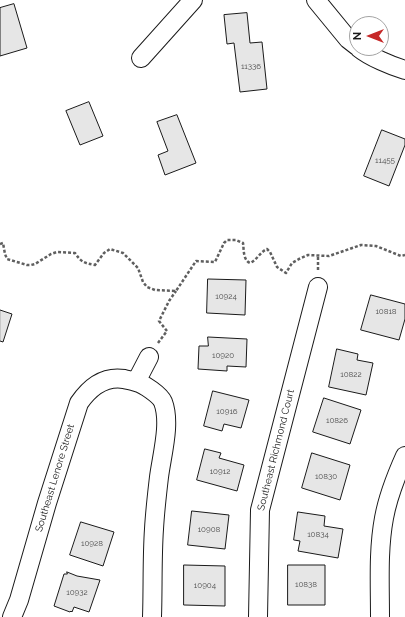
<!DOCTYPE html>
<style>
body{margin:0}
#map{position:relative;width:405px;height:617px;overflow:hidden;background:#fff;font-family:Raleway,sans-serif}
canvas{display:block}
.north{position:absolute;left:349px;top:16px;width:40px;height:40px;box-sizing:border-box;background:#fff;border:1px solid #a3a3a3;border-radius:50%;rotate:270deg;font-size:11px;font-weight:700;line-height:16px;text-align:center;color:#1a1a1a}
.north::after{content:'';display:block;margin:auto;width:14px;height:18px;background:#c62828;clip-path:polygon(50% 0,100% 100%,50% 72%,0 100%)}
</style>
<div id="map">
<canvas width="405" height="617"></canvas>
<div class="north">N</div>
</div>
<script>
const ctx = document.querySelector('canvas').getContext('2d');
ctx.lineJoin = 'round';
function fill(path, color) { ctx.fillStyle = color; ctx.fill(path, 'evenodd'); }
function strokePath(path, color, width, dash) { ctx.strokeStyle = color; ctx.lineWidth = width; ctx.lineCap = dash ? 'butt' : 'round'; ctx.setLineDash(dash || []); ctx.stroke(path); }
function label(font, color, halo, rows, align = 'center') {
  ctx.font = font + ' Raleway,sans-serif'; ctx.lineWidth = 3; ctx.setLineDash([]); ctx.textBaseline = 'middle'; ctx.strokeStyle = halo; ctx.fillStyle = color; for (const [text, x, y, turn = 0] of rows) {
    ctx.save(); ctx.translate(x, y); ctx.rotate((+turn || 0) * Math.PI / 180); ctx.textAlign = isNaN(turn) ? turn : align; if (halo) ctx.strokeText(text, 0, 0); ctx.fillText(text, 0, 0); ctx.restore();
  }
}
const building = new Path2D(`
 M14 4 27 48 0 56V8Z
 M247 13 250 43 262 42 267 89 240 92 234 43 227 44 224 15Z
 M89 102 103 136 80 145 66 111Z
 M177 115 196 163 165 175 158 155 168 151 157 122Z
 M382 130 405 139V145L389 186 364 176Z
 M208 279 246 280 245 315 207 313Z
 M371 295 405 304V319L399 340 361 330Z
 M0 310 12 314 3 342 0 341Z
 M208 337 247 339 246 367 227 366V371L198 369 199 346H208Z
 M337 349 358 354 357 360 373 363 366 395 329 387Z
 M213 391 249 400 241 428 224 424 222 431 204 426Z
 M324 398 361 410 350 444 313 432Z
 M205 449 221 453 219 458 244 465 237 491 197 480Z
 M312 453 350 465 340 500 302 488Z
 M192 511 229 515 225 549 188 545Z
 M298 512 325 516 324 526 343 529 338 558 298 551 300 541 294 540Z
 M81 522 114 532 103 566 70 555Z
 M184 565 225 566V606L184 605Z
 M288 565H325V605H288Z
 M67 572 77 576 100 580 89 612 74 607 72 612 71 611 70 612 54 606 64 574H67Z`);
const path = new Path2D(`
 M0 244 3 243 5 254 7 259 27 265H31L35 264 51 254 57 252 75 253C81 262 84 263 95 265L104 253 110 249 123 253 138 268 143 282 147 287 155 290 176 291 196 261 215 262 224 243 227 240H236L243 243C244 250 243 260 250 263 257 260 260 252 267 249L270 252 277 267 286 273 292 263 299 259 308 255 329 256 361 245 376 246 401 256 405 255
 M318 270V255
 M158 343 167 331 159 321 169 301 176 291`);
const minor = new Path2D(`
 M316 0 348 39 357 46
 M359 48C370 57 392 66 405 70
 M141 58 193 0
 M136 382 149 357
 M12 617 19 600 47 503 79 403C90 387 105 376 124 379 128 380 133 381 136 382 144 384 160 395 163 402 171 423 162 454 159 477 157 494 155 511 154 529 152 558 153 588 152 617
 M258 617 260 510 318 287
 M380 617C380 584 378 550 384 518 388 496 396 476 405 456`);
const numberNames = [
 ["11336",251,67],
 ["11455",385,161],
 ["10924",226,297],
 ["10818",386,312],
 ["10920",223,356],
 ["10822",351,375],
 ["10916",227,412],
 ["10826",337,421],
 ["10912",220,472],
 ["10830",326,477],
 ["10908",209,530],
 ["10834",318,535],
 ["10928",92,544],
 ["10838",306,585],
 ["10904",205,586],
 ["10932",77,593]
];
const streetNames = [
 ["Southeast Richmond Court",276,450,-76],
 ["Southeast Lenore Street",55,478,-73]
];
fill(building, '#e6e6e6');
strokePath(building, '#1a1a1a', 1);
strokePath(minor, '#1a1a1a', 20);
strokePath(path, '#5f5f5f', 2.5, [3, 2]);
strokePath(minor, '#fff', 18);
label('8px', '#4d4d4d', null, numberNames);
label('10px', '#1a1a1a', '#fff', streetNames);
</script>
